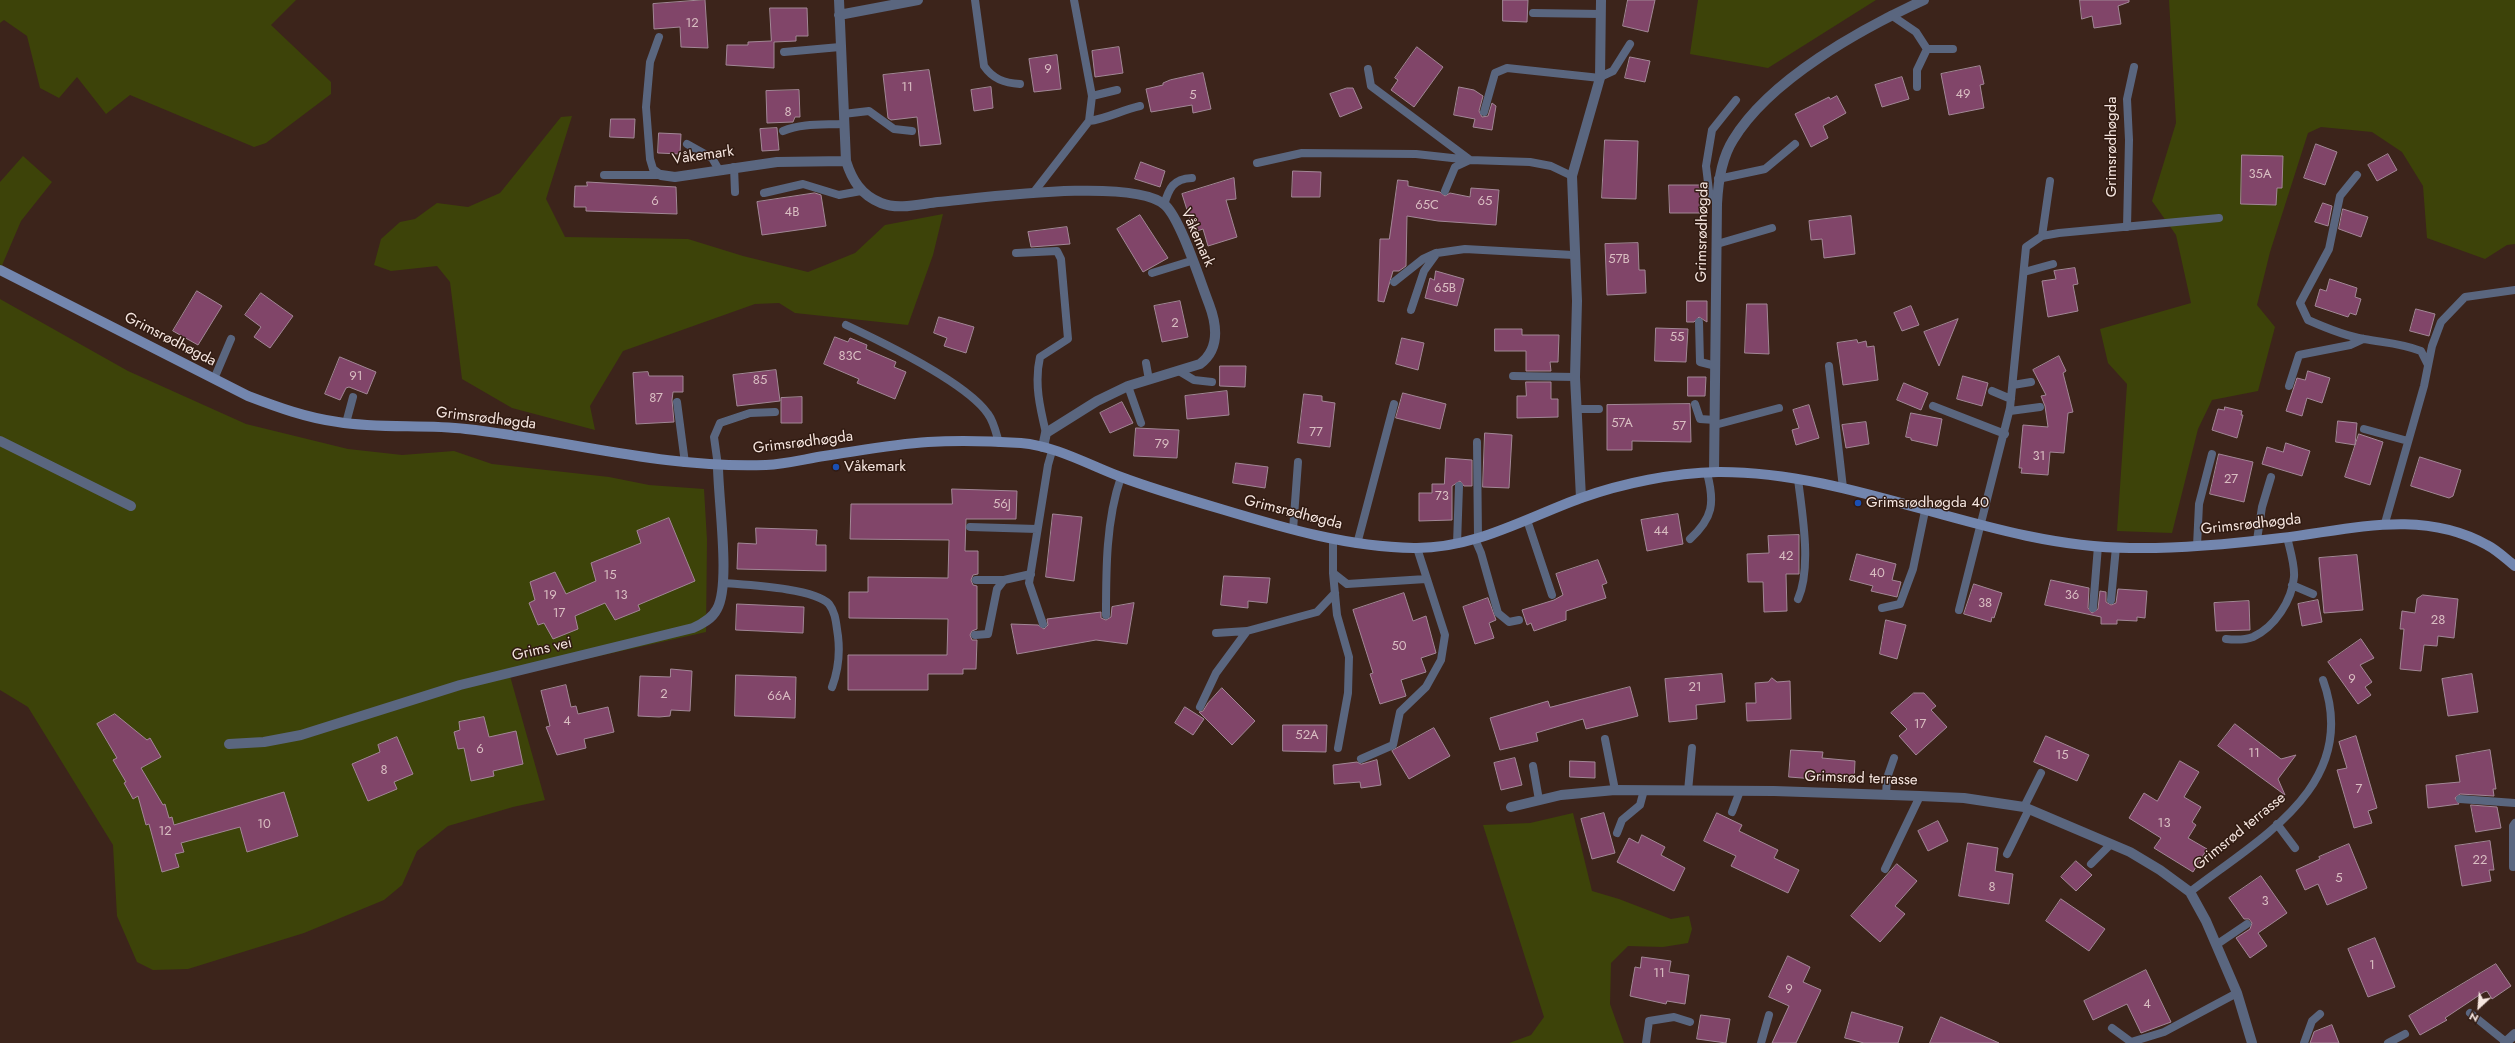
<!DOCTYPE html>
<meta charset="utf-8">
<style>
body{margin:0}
#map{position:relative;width:2515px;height:1043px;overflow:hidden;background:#3c241b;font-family:Jost,sans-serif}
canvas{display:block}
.north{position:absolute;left:2459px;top:987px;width:40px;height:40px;-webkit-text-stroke:3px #311b12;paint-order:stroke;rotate:206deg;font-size:11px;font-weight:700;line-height:16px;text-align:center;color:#f6e6e0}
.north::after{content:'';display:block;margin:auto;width:14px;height:18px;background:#f6e6e0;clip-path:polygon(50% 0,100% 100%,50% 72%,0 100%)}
</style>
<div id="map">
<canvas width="2515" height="1043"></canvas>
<div class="north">N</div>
</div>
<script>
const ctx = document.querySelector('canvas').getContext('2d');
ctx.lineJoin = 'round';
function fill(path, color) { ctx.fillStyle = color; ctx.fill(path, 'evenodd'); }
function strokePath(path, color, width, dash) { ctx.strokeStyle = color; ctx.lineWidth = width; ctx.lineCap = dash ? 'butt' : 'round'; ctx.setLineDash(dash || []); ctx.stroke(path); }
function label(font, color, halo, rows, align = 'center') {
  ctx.font = font + ' Jost,sans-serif'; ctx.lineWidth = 3; ctx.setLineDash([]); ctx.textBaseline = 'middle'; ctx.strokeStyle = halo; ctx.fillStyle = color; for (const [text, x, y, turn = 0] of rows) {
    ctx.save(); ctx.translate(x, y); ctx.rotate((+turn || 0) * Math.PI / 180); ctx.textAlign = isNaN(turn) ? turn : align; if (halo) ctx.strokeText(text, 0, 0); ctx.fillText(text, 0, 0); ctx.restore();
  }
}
const green = new Path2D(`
 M0 0H296L271 25 331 82V94L266 143 254 147 130 95 106 114 77 77 59 98 40 88 27 36 4 20 0 23Z
 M1698 0H1876L1768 68 1690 54Z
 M2169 0H2515V244L2507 245 2485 259 2427 238 2423 186 2402 152 2372 132 2321 127 2308 133 2270 252 2257 305 2275 327 2258 391 2212 400 2198 429 2172 533 2117 531 2127 384 2108 363 2100 329 2191 303 2176 235 2152 201 2176 123Z
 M572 116 546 199 565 237 688 239 743 256 808 272 855 253 885 225 943 214 933 255 908 325 795 313 779 303 755 304 623 351 590 406 595 430 512 408 462 379 450 282 437 266 391 271 374 265 381 239 400 222 415 219 437 203 468 207 500 193 561 117Z
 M23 156 52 182 21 221 0 270V182Z
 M0 299 128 371 246 424 348 449 402 455 454 451 492 464 609 477 649 485 704 489 707 540 706 632 510 676 545 800 513 807 448 826 417 851 402 885 384 900 304 933 188 969 153 970 137 962 117 916 113 845 28 707 0 690Z
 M1573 813 1592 891 1619 899 1671 919 1689 916 1692 929 1688 943 1663 947 1628 946 1611 963 1610 1004 1624 1043H1509L1531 1035 1544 1017 1483 825 1530 823Z`);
const building = new Path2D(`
 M705 0 708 48 681 47 680 27 654 29 653 4Z
 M1503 0H1528L1527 22 1503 21Z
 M1628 0H1655L1648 32 1623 26Z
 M2080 0H2129V2L2118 6 2121 24 2094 28 2092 16 2082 19Z
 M770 8H807L808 36H796V41L774 42V68L726 65 727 45H748V42L771 41Z
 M1119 47 1123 73 1095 77 1092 51Z
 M1417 47 1443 67 1414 107 1391 90 1398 80 1395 78Z
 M1057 55 1061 89 1034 92 1029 59Z
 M1630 57 1650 61 1645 82 1625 78Z
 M1980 66 1984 84 1980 85 1984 108 1949 115 1941 74Z
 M929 70 941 144 920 146 917 117 891 120 888 118 883 75Z
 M1203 73 1211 109 1193 113 1192 105 1151 112 1146 89 1163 85V83L1170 80Z
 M1902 77 1909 99 1882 107 1875 85Z
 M991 87 993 108 974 111 971 90Z
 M1459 87 1474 90 1483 96 1479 111 1482 117 1488 116 1492 103 1496 106 1492 130 1473 127 1475 119 1454 115Z
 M1347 88H1353L1362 108 1340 117 1330 94Z
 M799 90 800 117H795L793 122 767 123 766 91Z
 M1837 96 1846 113 1823 126 1828 138 1811 147 1795 114 1829 97 1830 99Z
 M611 119H635L634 138 610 137Z
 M777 128 779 150 762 151 760 129Z
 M659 133 681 134 680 154 658 153Z
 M1605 140 1638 141 1636 199 1602 198Z
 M2316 144 2337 152 2325 185 2304 178Z
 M2388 154 2397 170 2377 181 2368 165Z
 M2242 155 2283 156 2282 188H2277L2276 205 2241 204Z
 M1141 162 1165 171 1160 187 1135 179Z
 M1293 171 1321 172 1320 197H1292Z
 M1234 178 1236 199 1226 200 1237 237 1208 246 1203 229 1194 232 1182 194Z
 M1398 180 1408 181V186L1440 192 1445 196 1450 193 1470 197 1471 188 1499 190 1496 225 1438 221 1407 216 1406 266 1399 271H1393L1384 302 1378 301 1380 239H1389Z
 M587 182 676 187 677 214 586 211V207H574L575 186H587Z
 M1669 185H1700V213H1670Z
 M815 193 821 195 826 226 762 235 757 202Z
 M2323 203 2332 206 2328 226 2315 222Z
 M2343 209 2368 217 2361 237 2339 229Z
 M1140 215 1168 258 1143 272 1117 229Z
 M1851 216 1855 254 1824 258 1822 239 1811 240 1809 221Z
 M1067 227 1070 244 1031 247 1028 232Z
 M1638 243 1639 270H1645L1646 293 1607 295 1605 244Z
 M2075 268 2078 284 2073 285 2078 311 2048 317 2042 281 2056 279 2054 271Z
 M1436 271 1464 279 1457 306 1425 298 1430 278 1434 280Z
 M2330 279 2357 288 2355 297 2361 299 2356 315 2350 313 2348 317 2315 306 2320 289 2326 291Z
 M197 291 222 306 198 345 173 331Z
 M261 293 293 316 270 348 254 337 261 327 245 315Z
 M1180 301 1188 337 1162 342 1154 306Z
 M1687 301H1707V322L1699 317 1694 322H1687Z
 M1747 304H1767L1769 354 1745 353Z
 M1911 306 1919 325 1902 331 1894 313Z
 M2416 309 2435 314 2429 336 2410 331Z
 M939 317 974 327 966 353 944 346 947 338 934 333Z
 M1958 319 1939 366 1924 332Z
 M1656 328 1688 329 1686 362 1655 361Z
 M1495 329H1522V335H1559L1558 362H1550L1551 371H1526V351H1495Z
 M835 337 848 342 850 338 867 345 866 349 896 362 894 367 906 372 895 399 857 383 859 379 824 364Z
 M1402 338 1424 343 1418 370 1396 364Z
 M1857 340 1858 343 1866 341 1867 347 1874 346 1878 380 1843 385 1837 343Z
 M2059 356 2066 371 2063 373 2073 412 2068 413 2064 453 2050 452 2048 475 2021 473 2022 468H2019L2023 425 2048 427 2045 406 2041 396 2046 395 2033 370Z
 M340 357 376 372 367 394 349 387 346 388 340 400 325 394Z
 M1220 366H1246L1245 387 1220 386Z
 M776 370 780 401 737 406 733 375Z
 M2308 371 2330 378 2322 403 2307 398 2302 416 2286 411 2297 378 2305 380Z
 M648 372 649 376H683V392H673L672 400 674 422 636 424 633 373Z
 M1963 376 1988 383 1982 406 1957 399Z
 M1688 377H1706L1705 396H1688Z
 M1526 382H1551V399H1558V417L1517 418V396H1526Z
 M1904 383 1928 393 1921 410 1897 400Z
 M1227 391 1229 415 1187 419 1185 396Z
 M1403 393 1446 404 1440 429 1396 418Z
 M1304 394 1322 396V401L1335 403 1330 447 1298 443Z
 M802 397V423H781V398Z
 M1122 402 1133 423 1110 433 1100 413Z
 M1690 404 1691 442 1632 441V450H1607V405Z
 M1809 405 1819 438 1796 445 1792 430 1799 428 1793 410Z
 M2225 407 2242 411 2241 415H2243L2237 438 2212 430 2218 409 2224 410Z
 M1911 413 1942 419 1937 446 1911 440V438L1906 437Z
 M2338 421 2357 423 2355 445 2336 442Z
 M1866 422 1869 444 1846 448 1842 425Z
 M1136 428 1179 430 1177 458 1134 456Z
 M1485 433 1512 435 1509 488 1483 487Z
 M2359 434 2383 442 2370 485 2345 477Z
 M2286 443 2310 451 2302 476 2262 464 2267 447 2283 452Z
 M2219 454 2253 462 2244 502 2210 494Z
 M2420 457 2461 470 2453 496 2449 498 2411 486Z
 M1446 458 1472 460V486H1464L1460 481 1452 486V520L1419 521V493H1432V484H1444Z
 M1236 463 1268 467 1265 488 1233 483Z
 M952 489 1017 491 1016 519H966L965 551H978V574L973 575 971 580 973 585 977 586V629L972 631 970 635 972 640H977L976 669H963V674H928V690H848V655H947L948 619 849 618V592H868V577L948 578 949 540 850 539 851 504H952Z
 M1053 514 1082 517 1074 581 1046 577Z
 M1678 514 1683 544 1647 551 1641 520Z
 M669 518 695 581 638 605 640 610 615 620 605 603 575 616 578 629 553 639 544 623 538 625 529 603 535 600 530 582 555 572 566 594 596 581 591 563 641 543 637 531Z
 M756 528 817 530 816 545H826V571L737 569 738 543 756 544Z
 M1799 535V574H1786L1787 611 1764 612 1763 582H1748L1747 554 1769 553 1768 536Z
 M1857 554 1896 564 1892 580 1901 582 1897 597 1871 591 1873 586 1850 580Z
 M2357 555 2363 610 2324 613 2319 558Z
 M1598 560 1607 583 1602 585 1606 598 1566 611V620L1534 631 1531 623 1527 625 1522 610 1554 600 1563 595 1556 574Z
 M1224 576 1270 578 1267 603 1248 601V608L1221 605Z
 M2051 580 2089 588 2088 608 2092 613 2098 609 2100 591 2106 592V602L2111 605 2116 603 2118 589 2147 591 2145 618 2137 617V621L2117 620V624H2101V617L2045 605Z
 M1974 584 2002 593 1994 618 1992 617 1991 622 1964 614Z
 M1404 593 1413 621 1426 616 1436 653 1421 658 1426 672 1401 680 1406 696 1380 704 1370 674 1373 673 1353 610Z
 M2423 595 2458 599 2454 638 2438 636 2437 646 2424 645 2421 671 2400 669 2404 629H2400L2402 611 2415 613 2417 599Z
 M1488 598 1496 620 1489 623 1494 638 1475 644 1463 607Z
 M2318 600 2322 622 2302 626 2298 604Z
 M2249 601 2250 630 2216 631 2214 603Z
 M1134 603 1127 644 1096 640 1017 654 1011 624 1038 625 1044 629 1048 625 1047 619 1101 612V618L1106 620 1111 617 1112 607Z
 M737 604 804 607 803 633 736 630Z
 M1886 620 1906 625 1897 659 1880 654Z
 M2361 639 2374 658 2360 665 2372 682 2365 687 2371 695 2358 704 2328 662Z
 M671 669 692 671 690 711 671 710 670 716 659 717 638 716 640 676 670 677Z
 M1722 674 1725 702 1696 705 1697 719 1669 722 1665 679Z
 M2472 674 2478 712 2448 716 2442 679Z
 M736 675 796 677 795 718 735 716Z
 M1772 678 1777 682 1790 681 1791 719 1747 721 1746 703H1756L1755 683 1768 682Z
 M566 685 571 707 576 706 578 714 608 707 614 732 584 739 586 748 557 755 546 727 550 726 541 691Z
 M1630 687 1638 716 1586 729 1583 719 1536 733 1538 741 1500 750 1490 718 1548 701 1550 707Z
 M1222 688 1255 721 1232 745 1199 712 1203 711 1208 703Z
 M1914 693H1924L1936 706 1931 710 1947 727 1916 755 1899 736 1907 729 1891 713Z
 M1185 707 1204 719 1193 735 1175 723Z
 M115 714 147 740 150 738 161 757 141 768 163 805 165 804 169 818 172 817 174 825 284 792 298 836 247 852 240 827 181 843 184 852 175 854 179 867 162 872 149 824 146 825 138 796 133 799 124 783 126 782 113 760 117 758 97 724Z
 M484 717 489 737 516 731 523 764 493 771 494 776 471 781 464 748 458 749 454 732 460 730 459 722Z
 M2235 724 2281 759 2296 755 2278 779 2285 795 2218 746Z
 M1283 725H1327L1326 752 1283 751Z
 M1434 728 1450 756 1409 779 1392 751Z
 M2046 736 2089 755 2077 781 2034 762Z
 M2356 736 2377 808 2368 811 2372 823 2354 828 2337 770 2347 768 2339 742Z
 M397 737 413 774 394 782 397 789 368 801 352 764 380 752 378 745Z
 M1791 750 1823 752 1822 758 1855 761 1854 782 1789 777Z
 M2490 750 2496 789H2493L2494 796 2460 794 2455 798 2459 804 2428 808 2426 785 2460 782 2456 756Z
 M1515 758 1522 785 1501 790 1494 763Z
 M1377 760 1381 785 1361 788 1360 782 1334 784 1333 765 1357 762 1361 764Z
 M1570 761 1595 762V778L1570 777Z
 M2180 761 2199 772 2184 797 2201 807 2192 822 2196 825 2188 838 2207 849 2193 872 2154 848 2161 838 2129 818 2144 793 2157 801Z
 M2471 805 2497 807 2501 828 2476 832Z
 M1604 813 1615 853 1592 859 1581 819Z
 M1717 813 1742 825 1739 831 1778 850 1774 858 1799 870 1788 893 1731 866 1736 856 1704 841Z
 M1938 821 1948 841 1928 851 1918 831Z
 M1642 835 1665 847 1661 855 1685 868 1674 891 1617 862 1629 838 1638 843Z
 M2490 841 2494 870H2489L2491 881 2462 886 2455 846Z
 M1968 843 1998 848 1995 871 2013 874 2009 904 1959 896Z
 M2349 844 2367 888 2327 905 2318 884 2305 890 2296 870 2320 859 2319 857Z
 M2076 861 2092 875 2076 891 2061 877Z
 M1897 864 1917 881 1895 906 1905 914 1880 942 1851 916Z
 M2261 876 2287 913 2258 933 2267 946 2250 958 2236 938 2250 929 2252 923 2249 919H2244L2229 898Z
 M2061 899 2105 929 2089 951 2046 921Z
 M2375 938 2395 987 2368 997 2348 949Z
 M1788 956 1810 967 1803 982 1821 990 1796 1043H1772L1789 1006 1769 997Z
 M1642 957 1671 961 1669 972 1689 975 1685 1004 1667 1001 1666 1004 1630 996 1635 967 1640 968Z
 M2496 964 2511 986 2492 999 2487 991 2484 992 2445 1018 2447 1020 2420 1035 2409 1016Z
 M2146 970 2171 1022 2141 1033 2127 1004 2093 1020 2084 1001Z
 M1852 1012 1903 1027 1898 1043H1864L1845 1038Z
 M1701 1015 1730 1019 1726 1043 1697 1039Z
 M1941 1017 1999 1043H1930Z
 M2332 1025 2339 1043H2310L2314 1032Z`);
const lane = new Path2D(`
 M975 0 984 66C993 79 1004 83 1020 84
 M1533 13 1601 14
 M1891 15 1916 32 1927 49 1917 70V87
 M659 37 650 62 646 107 650 159 653 169 661 175
 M1927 49H1953
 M784 52 840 47
 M1600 77 1613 71 1630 44
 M1092 96 1117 90
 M1484 112 1495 73 1507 68 1600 78
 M843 114 869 111 894 129 912 131
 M1089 121C1106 119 1122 110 1140 106
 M783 131C802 123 823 125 843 124
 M687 144 712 158 719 170
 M1257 163 1302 153 1416 154 1470 160 1371 86 1368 69
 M734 167 735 192
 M604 175H661
 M2357 175 2340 196 2329 249 2300 303 2308 320C2326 328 2345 336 2364 339 2386 343 2400 343 2421 351L2428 365
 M1718 179 1765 169 1795 144
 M1445 191 1455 167 1470 160 1530 162 1551 166 1572 176
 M1034 192 1089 121 1092 96 1074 0
 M764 193 803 184 839 195 861 191
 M1717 204 1709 191 1706 166 1712 130 1736 100
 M1164 205C1169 188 1173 179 1192 178
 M2127 227 2129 140 2127 99 2134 67
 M2042 236 2050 181
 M1717 244 1772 228
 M1016 253 1057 251 1061 259 1068 339 1040 357C1034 383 1040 408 1046 433
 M2024 272 2053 264
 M1152 273 1191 261
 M1394 282 1423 259 1436 253
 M1411 310 1424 271 1437 253 1465 249 1573 255
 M1699 322 1700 362 1716 366
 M846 325C882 342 966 382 988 414 994 422 996 433 999 443
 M1146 363 1149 380
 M1829 366 1843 488
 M1179 371 1194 380 1212 382
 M1513 376 1575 377
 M214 379 231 339
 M2013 385 2031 382
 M1128 386 1141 423
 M2289 386 2299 355 2350 345 2363 339
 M1992 391 2011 399
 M677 402 685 463
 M1695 404 1700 419 1715 420
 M1933 406 2005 434
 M1576 409H1599
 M2010 411 2040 407
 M346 423 353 397
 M1715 425 1779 408
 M2364 429 2408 441
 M1477 442 1478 538
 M718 466 714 437 720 423 750 413 775 412
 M1527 520 1552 595
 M2385 523 2424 386 2432 346 2441 322 2465 297 2515 290
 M970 527 1037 529
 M1293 530 1298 462
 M1333 539V573L1347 584 1426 579
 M1475 539 1481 553 1498 613 1509 622 1519 620
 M1690 539C1713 518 1715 503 1707 473
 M2257 540 2262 507 2271 477
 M1357 544 1394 404
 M1457 544 1459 486
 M2197 546 2199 504 2212 454
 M1333 573 1337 615 1349 657 1348 693 1338 748
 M976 580H1004
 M724 583C746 585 814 588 829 604 836 613 836 624 838 636 840 653 838 671 832 687
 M2292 585 2313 594
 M1798 599C1812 567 1802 513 1798 479
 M2111 600 2116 547
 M1882 608 1900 604 1913 569 1925 511
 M2093 608 2098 546
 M1959 610 2010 408 2026 247 2042 236 2059 233 2219 218
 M1106 615C1106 570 1106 520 1121 477
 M1043 624 1029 583 1048 465 1052 451
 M1216 633 1247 631
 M975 635 988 634 997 589 1004 580 1031 574
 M2226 639C2235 640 2245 640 2253 637 2275 627 2292 600 2294 577 2295 565 2290 550 2287 537
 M1200 707 1216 673 1247 631 1317 612 1335 593
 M1605 739 1615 790
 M1361 759 1393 745 1400 712 1426 687 1441 660 1445 635 1417 548
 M1533 766 1539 800
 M1688 791 1692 748
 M1886 795 1887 778 1894 758
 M2460 799 2515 803
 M2024 807 2041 773
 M1732 812 1740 791
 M2277 824 2295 848
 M1617 833 1622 820 1640 805 1644 790
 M2007 854 2029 809
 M2091 864 2111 844
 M2513 867V826L2515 823
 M1885 869 1920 796
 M2190 892C2260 838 2361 785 2323 680
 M2216 945 2247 924
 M2470 1013 2506 1042
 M2112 1028 2131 1042 2164 1032 2237 993
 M1646 1043 1649 1021 1674 1017 1690 1022
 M1761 1043 1769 1015
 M2304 1043 2312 1021 2320 1014
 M2388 1043 2405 1034`);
const street = new Path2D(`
 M839 0 846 161C852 180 861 195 881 203 898 210 920 204 938 202 982 198 1134 177 1165 205 1181 220 1200 281 1209 304 1217 325 1220 349 1200 364L1128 386 1097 401 1046 433 1043 447
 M839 15 918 0
 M661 175 675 177 777 162 846 161
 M0 441 131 506
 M1714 472 1717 204C1718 183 1721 159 1733 140 1770 79 1861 29 1924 0
 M1581 498 1575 377 1577 301 1572 176 1600 78 1601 0
 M229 744 264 742 301 735 460 685 693 628C702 624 712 619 717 609 731 585 718 498 718 466
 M1511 807 1561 795 1615 790 1774 791 1920 796 1964 798 2024 807 2130 852 2160 870 2190 892 2206 921 2237 993 2252 1043
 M2505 1043 2515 1034`);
const secondary = new Path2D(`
 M0 270 248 396C277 407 307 418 338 422 380 429 423 424 466 429 567 440 664 469 766 465 786 464 805 459 824 456 858 451 894 444 928 442 958 440 991 441 1021 443 1056 446 1089 465 1121 477 1153 489 1187 499 1221 509 1284 528 1348 547 1414 548 1474 549 1526 518 1581 498 1623 483 1673 473 1718 472 1857 471 1989 547 2130 548 2180 549 2231 544 2281 538 2350 530 2421 508 2487 545 2497 550 2506 559 2515 566`);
const markers = [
 [836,467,4,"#1a4fb4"],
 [1858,503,4,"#1a4fb4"]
];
const numberNames = [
 ["12",692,24],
 ["9",1048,70],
 ["11",907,88],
 ["49",1963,95],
 ["5",1193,96],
 ["8",788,113],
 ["35A",2260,175],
 ["6",655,202],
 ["65",1485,202],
 ["65C",1427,206],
 ["4B",792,213],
 ["57B",1619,260],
 ["65B",1445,289],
 ["2",1175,324],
 ["55",1677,338],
 ["83C",850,357],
 ["91",356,377],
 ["85",760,381],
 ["87",656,399],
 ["57A",1622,424],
 ["57",1679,427],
 ["77",1316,433],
 ["79",1162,445],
 ["31",2039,457],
 ["27",2231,480],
 ["73",1442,497],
 ["56J",1002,505],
 ["44",1661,532],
 ["42",1786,557],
 ["40",1877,574],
 ["15",610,576],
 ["19",550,596],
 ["13",621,596],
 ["36",2072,596],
 ["38",1985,604],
 ["17",559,614],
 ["28",2438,621],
 ["50",1399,647],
 ["9",2352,680],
 ["21",1695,688],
 ["2",664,695],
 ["66A",779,697],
 ["4",567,722],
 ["17",1920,725],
 ["52A",1307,736],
 ["6",480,750],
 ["11",2254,754],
 ["15",2062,756],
 ["8",384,771],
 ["7",2359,790],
 ["13",2164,824],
 ["10",264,825],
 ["12",165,832],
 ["22",2480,861],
 ["5",2339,879],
 ["8",1992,888],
 ["3",2265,902],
 ["1",2372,966],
 ["11",1659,974],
 ["9",1789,990],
 ["4",2147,1005]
];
const streetNames = [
 ["Grimsrødhøgda",2112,147,-90],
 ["Våkemark",703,156,-8],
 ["Grimsrødhøgda",1703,232,-89],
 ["Våkemark",1197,238,66],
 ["Grimsrødhøgda",170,340,27],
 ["Grimsrødhøgda",486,419,7],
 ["Grimsrødhøgda",803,443,-7],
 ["Grimsrødhøgda",1293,513,14],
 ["Grimsrødhøgda",2251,525,-6],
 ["Grims vei",542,650,-13],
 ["Grimsrød terrasse",1861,779,2],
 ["Grimsrød terrasse",2240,832,-39]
];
const poiNames = [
 ["Våkemark",844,467],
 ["Grimsrødhøgda 40",1866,503]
];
fill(green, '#3d4309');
fill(building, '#814569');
strokePath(building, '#a28796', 1);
strokePath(lane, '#5a667f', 8);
strokePath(street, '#5a667f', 10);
strokePath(secondary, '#7386ae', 10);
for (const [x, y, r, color] of markers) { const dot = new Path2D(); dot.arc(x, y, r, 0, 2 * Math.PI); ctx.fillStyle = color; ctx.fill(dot); strokePath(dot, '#311b12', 1.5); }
label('13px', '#d9bec2', null, numberNames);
label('15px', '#f6e6e0', '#311b12', streetNames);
label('15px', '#f6e6e0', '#311b12', poiNames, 'left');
</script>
